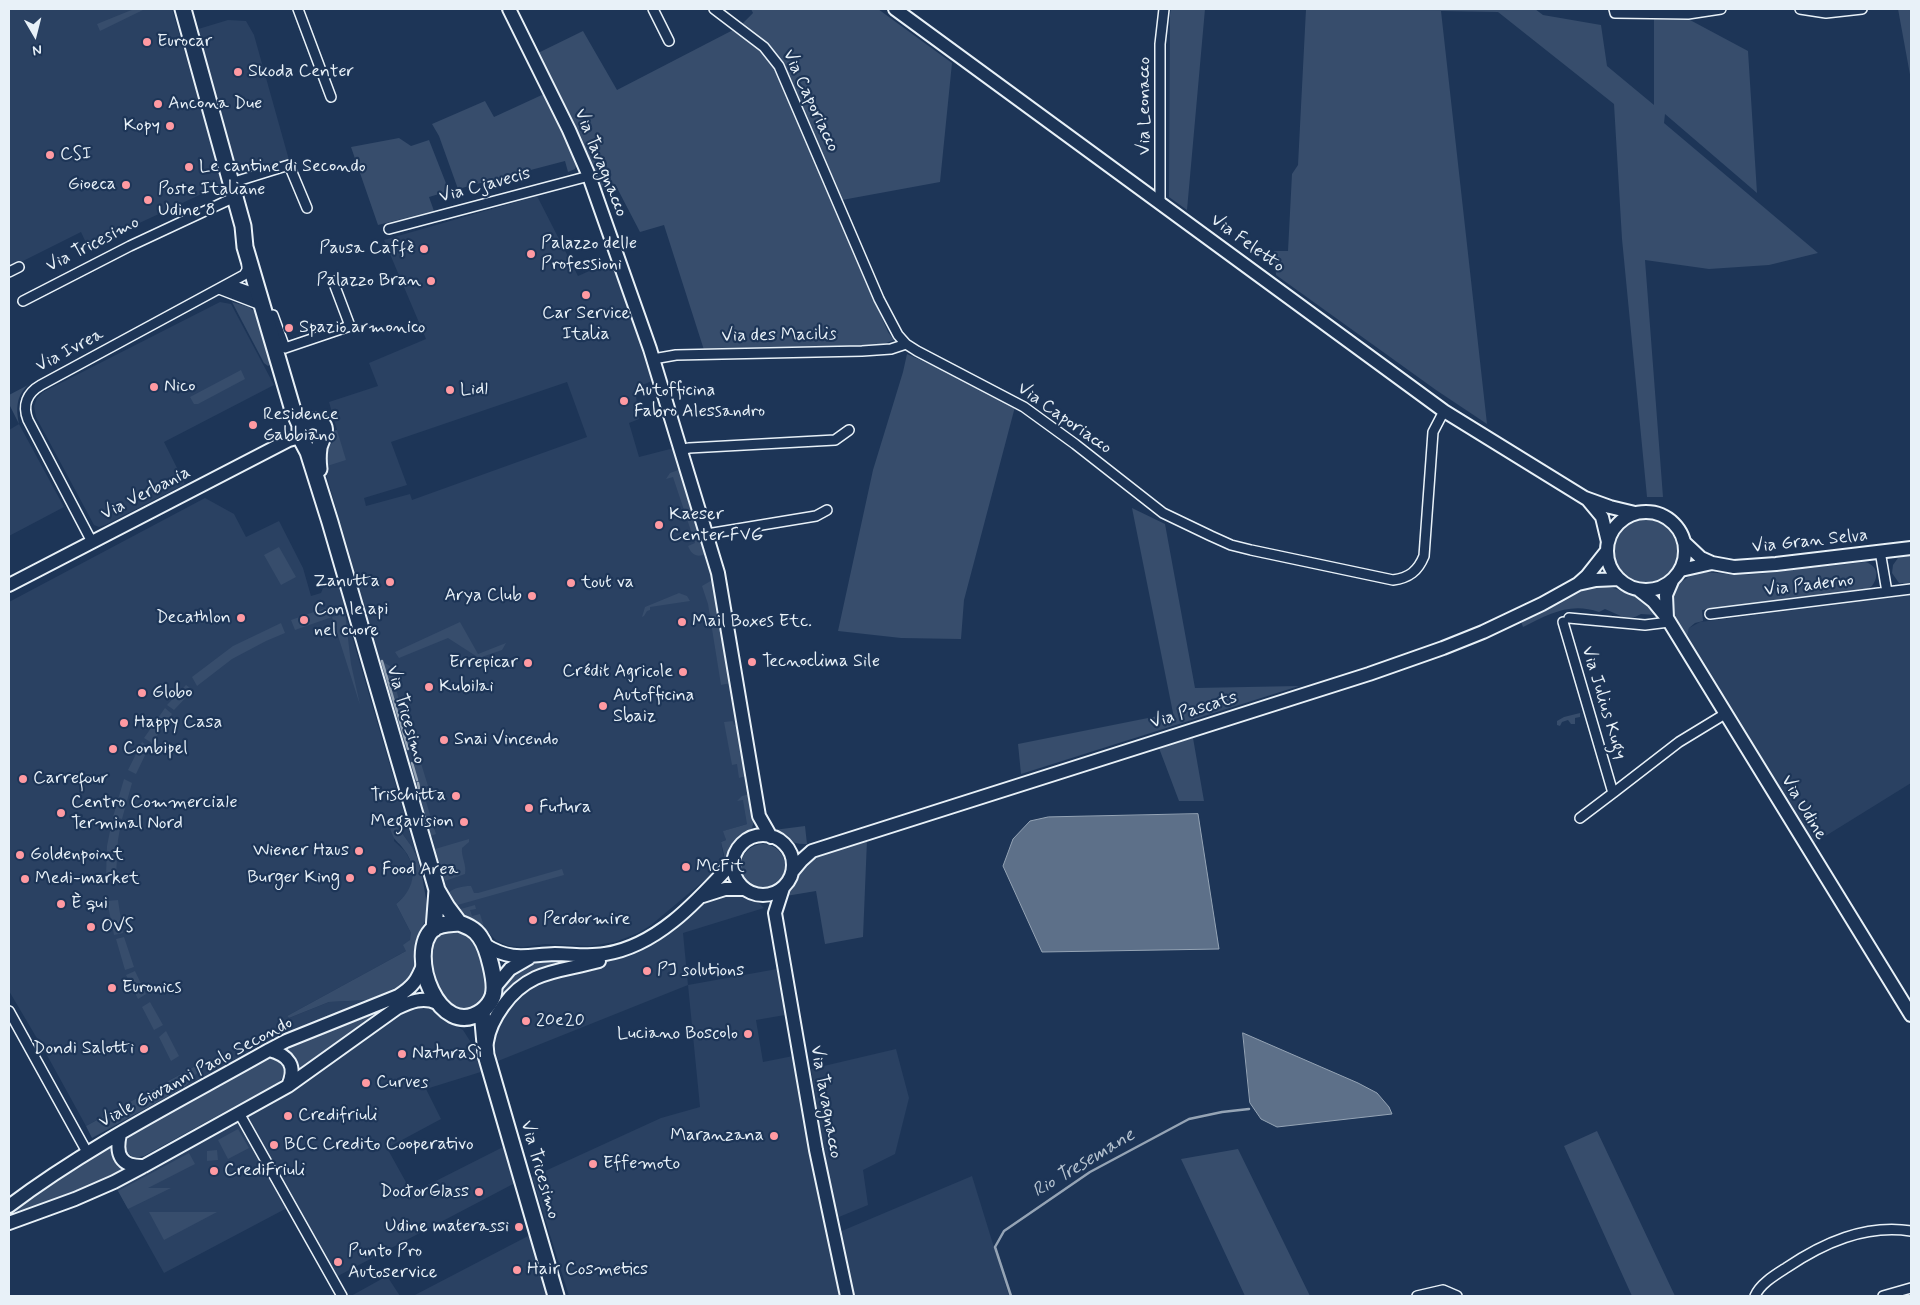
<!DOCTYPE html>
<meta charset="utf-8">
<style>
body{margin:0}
#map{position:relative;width:1920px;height:1305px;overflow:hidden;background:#1d3557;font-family:Mynerve,sans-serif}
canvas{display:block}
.frame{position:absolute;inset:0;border:10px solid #e8f1f8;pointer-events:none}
.north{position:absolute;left:10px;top:10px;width:50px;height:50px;-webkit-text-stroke:4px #1d3557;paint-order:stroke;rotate:172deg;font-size:14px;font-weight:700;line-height:20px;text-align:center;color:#e8f1f8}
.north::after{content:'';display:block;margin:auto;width:18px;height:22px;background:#e8f1f8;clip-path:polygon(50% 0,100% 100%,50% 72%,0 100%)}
</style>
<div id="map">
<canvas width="1920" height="1305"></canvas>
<div class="frame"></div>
<div class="north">N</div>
</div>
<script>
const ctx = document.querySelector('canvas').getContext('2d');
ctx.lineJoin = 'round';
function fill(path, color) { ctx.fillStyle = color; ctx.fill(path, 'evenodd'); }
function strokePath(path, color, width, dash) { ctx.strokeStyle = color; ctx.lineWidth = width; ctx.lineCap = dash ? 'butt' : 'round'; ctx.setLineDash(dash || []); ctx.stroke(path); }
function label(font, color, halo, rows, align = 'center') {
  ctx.font = font + ' Mynerve,sans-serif'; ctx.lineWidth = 4.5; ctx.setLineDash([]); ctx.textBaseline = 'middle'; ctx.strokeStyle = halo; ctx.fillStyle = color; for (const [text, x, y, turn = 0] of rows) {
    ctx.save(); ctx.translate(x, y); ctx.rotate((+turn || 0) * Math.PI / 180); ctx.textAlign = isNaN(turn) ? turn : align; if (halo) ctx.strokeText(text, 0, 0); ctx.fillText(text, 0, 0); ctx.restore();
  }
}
const built = new Path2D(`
 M9 9H172L223 184 88 247 81 232 9 268Z
 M228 20 246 21 254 35 289 160 238 175 195 30Z
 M537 196 578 276 612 261 652 381 635 388 639 419 629 423 639 457 674 448 711 564 749 790 750 823 724 831 726 840 721 842 724 859 718 869 651 925 638 933 615 942 590 946 545 944 523 947 509 946 497 941 477 922 463 915 454 906 448 893 324 467 337 430 329 402 378 386 369 363 426 339 384 240ZM567 382 587 437 412 500 410 494 366 506 364 498 407 485 391 442Z
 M220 302 231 304 274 385 164 442 185 484 105 525 99 527 94 525 36 417 34 406 37 398 43 392Z
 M19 424 64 507 9 536V430Z
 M205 498 234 514 246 537 279 521 303 568 311 596 321 593 323 588 340 583 345 613 417 857 412 847 397 826 394 841 405 851 410 860 413 878 411 887 407 894 396 904 411 933V937L406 951 287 1016 289 1018 329 1002 368 1000 265 1044 185 1087 208 1059 86 1126 48 1057 9 991V602Z
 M1911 595V783L1811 845 1688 642 1687 637 1689 628 1700 622Z
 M722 894 742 895 758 902 764 908 683 933 688 985 777 969 785 1015 756 1020 763 1062 793 1056 839 1295 569 1296 532 1177 661 1118 700 1107 688 985 498 1061 493 1041 496 1023 526 986 627 956 661 937 702 903Z
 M419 1004 431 1007 444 1019 463 1030 479 1055 484 1071 426 1089 441 1119 387 1148 412 1193 505 1146 515 1183 336 1277 248 1119V1115L403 1008Z
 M896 1049 909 1098 895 1154 863 1170 868 1205 834 1219 811 1069Z
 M234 1123H239L244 1128 287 1208 164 1273 117 1189Z
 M972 1176 1009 1296H851L837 1233Z
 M530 1235 548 1296H413Z
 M387 1276 400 1296H351Z`);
const green = new Path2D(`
 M134 9H145L100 31 97 24Z
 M751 9H878L952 63 940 182 842 200 779 58C769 43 755 35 741 25L753 13Z
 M1171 9H1205L1187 210 1169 197 1170 15Z
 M1306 9H1535L1543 15 1601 25 1607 66 1654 105V19L1690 20 1748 51 1757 193 1665 114 1664 123 1818 253 1769 265 1709 269 1645 260 1663 497H1647L1622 239 1614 104 1498 12 1441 11 1487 424 1436 390 1276 275 1274 251H1288L1292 174 1298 165Z
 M1898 9H1911V80Z
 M733 30 758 47 772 63 888 332 894 340 881 345 845 347 704 350 664 225 640 232 615 184 602 190 582 141 538 53 583 31 617 90Z
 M544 94 577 162 575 169 568 172 565 161 458 189 439 136 432 124 485 101 494 117Z
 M399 138 411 146 429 140 449 191 429 197 434 211 378 225 351 147Z
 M232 302 249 307 255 312 271 360 270 365 268 366 264 363Z
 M907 354 1016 403 964 600 961 639 901 638 838 631 873 470 903 372Z
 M241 370 245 379 198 404H194L190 397Z
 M28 385C16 396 16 409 19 424L9 404V395Z
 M337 430 346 460 324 467 325 454 333 441V431Z
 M681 469 708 553C698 558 692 556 688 546L695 543 673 477 666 479 670 473Z
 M1132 508 1165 524 1195 688 1299 686 1021 774 1018 744 1173 713Z
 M1613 551a32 32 0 1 1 64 0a32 32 0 1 1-64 0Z
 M279 547 296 577 281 585 264 555Z
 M1911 555V584L1899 583 1892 573 1893 565 1898 558Z
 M1865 562C1880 566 1879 580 1869 589L1702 610 1703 621 1695 623 1689 628 1687 637 1688 642 1672 613 1670 594 1673 588 1691 575 1706 572 1738 575 1758 574Z
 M714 579 731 683 721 685 708 604 702 586Z
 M1603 586C1621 589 1648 598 1655 615L1641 614 1635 617H1623L1605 609 1599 612C1570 602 1549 614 1523 627L1521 621C1546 609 1576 589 1603 586Z
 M679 593 687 596 690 601 650 607V610L647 611 644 616 642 617 645 607Z
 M328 607 332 617 345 613 351 664 360 705 332 617 295 630 291 620Z
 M460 622 478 654 506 643 502 650 479 658 448 638 399 658 395 652Z
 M281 623 285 633 266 641 232 659 197 686 192 677 233 646Z
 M380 660 398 671 402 684 395 686 413 747 406 750Z
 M186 685 193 690 174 710 167 705Z
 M165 708 172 714 152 743 144 738Z
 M1580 713V717L1575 718V724H1571L1568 720 1562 722 1560 726 1557 725V721L1564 717Z
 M733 721 734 725 738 724 747 776 739 778 737 764 732 765 724 722Z
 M1193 738 1204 801H1179L1159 748Z
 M142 742 149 747 136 774 128 770Z
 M420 760 428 786 418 789 410 763Z
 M124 779 132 783 122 819 113 817Z
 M750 794 754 821 751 832 733 849 722 865 724 855 721 842 726 840 723 831 747 824 743 800 737 801 742 796Z
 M424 795 436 834 431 836 420 796Z
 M112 821 121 823 118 840 116 876H106L107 846Z
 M397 826 412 847 417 857 422 876 428 910 426 919 415 942 414 968 411 975 400 986 368 1000 329 1002 289 1018 287 1016 406 951 403 945 410 940 411 933 396 904C413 891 419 870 405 851 397 839 395 844 390 828Z
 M805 826 807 844C793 845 784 839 774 830Z
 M469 839V842L462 848C461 857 467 865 465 874L445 881 435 849Z
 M867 840 863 937 825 944 816 891 786 896C792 888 794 880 799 872 810 854 847 847 867 840Z
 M741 866a22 22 0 1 1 44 0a22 22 0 1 1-44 0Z
 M562 869 564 875 454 906 448 893C454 888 462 886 471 886L474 893H478Z
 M118 900 123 933 114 935 107 901Z
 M475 905 476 909 470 910 472 916 480 914 485 930 477 922 457 910Z
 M456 928C461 930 467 931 470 935 481 947 495 989 483 1003 480 1006 474 1009 470 1011L449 1007C440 993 422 952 435 937 440 931 448 930 456 928Z
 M124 937 134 967 125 970 116 939Z
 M550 960 564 961 571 963 503 998H498C507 971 524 963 550 960Z
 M135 971 146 994 138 999 126 975Z
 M150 1002 163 1025 154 1030 142 1007Z
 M381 1011 296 1072 284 1050 285 1049Z
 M166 1031 179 1056 171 1061 159 1037Z
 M272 1057 279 1060 284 1068 283 1077 279 1082 144 1156 134 1158 126 1152 123 1146 127 1135Z
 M210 1058 185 1087 92 1138 86 1126Z
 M238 1129 249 1148 228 1159 218 1140Z
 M1597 1131 1675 1296H1632L1564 1146Z
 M114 1143 127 1166 104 1179 9 1217V1212L93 1155Z
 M1238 1149 1310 1296H1245L1181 1159Z
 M217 1150 218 1160 207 1161V1151Z
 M189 1153 195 1164 148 1188H171L128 1209 118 1191Z
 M149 1212H217L164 1240Z`);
const water = new Path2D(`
 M1198 814 1219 949 1042 952 1003 866 1013 839 1030 821 1048 817Z
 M1243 1033 1358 1083 1377 1093 1389 1107 1392 1114 1277 1127 1261 1119 1250 1103Z`);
const stream = new Path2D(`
 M382 661 408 749
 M412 763 417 780
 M418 783 419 788
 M1011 1296 995 1247 1004 1231 1090 1172 1189 1119 1222 1112 1249 1109`);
const street = new Path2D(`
 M298 9 331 97
 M653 9 669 41
 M714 9 764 47 779 66 879 299 898 335 906 344 917 351 1024 407 1075 444 1163 513 1211 536 1231 545 1251 550 1393 580C1409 578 1418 571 1424 556L1433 432 1444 411
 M1614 9 1615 13 1688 14 1721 9
 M1800 9 1826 13 1862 9
 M231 183 289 165 307 208
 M1160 203V44L1164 9
 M389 229 589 176
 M9 272 19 267
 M229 284 260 295
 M219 289 258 304 262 308
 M23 301 130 246 235 197
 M273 315 285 348 350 326 333 281
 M653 359 676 355 862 351 891 349 906 344
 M680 450 689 448 835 440 849 430
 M707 534 816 516 827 510
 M92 542 28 420C22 405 27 393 41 385L244 275 247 270V265
 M1880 551 1887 592
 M1710 614 1911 589
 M1569 618 1645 625 1669 622
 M1563 622 1613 793 1679 742 1725 714
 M1580 818 1613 793
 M9 1011 87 1152
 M239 1113 342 1296
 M1417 1296 1443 1290 1457 1296
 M1755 1296C1760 1284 1775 1275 1786 1268 1823 1243 1865 1224 1911 1231
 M1883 1296 1911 1288`);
const secondary = new Path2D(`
 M509 9 569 130 589 176 650 349 718 573 759 816 771 837
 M895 9 1444 411 1585 498 1610 507 1635 513
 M1587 499 1602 517 1608 542
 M1607 551a39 39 0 1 1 78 0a39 39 0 1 1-78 0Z
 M1684 542 1701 558 1712 563 1734 567 1776 564 1911 548
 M1681 570 1712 563
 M1578 584 1596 580 1619 579
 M9 585 289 440 300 437
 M1639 590 1653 601 1667 618 1911 1015
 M1667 618 1666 595 1672 581
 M733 865a30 30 0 1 1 60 0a30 30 0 1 1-60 0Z
 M792 872 802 860 812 851 1369 674 1443 648 1483 632 1542 604 1578 584 1587 576 1606 552
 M783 888 775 913 816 1150 847 1296
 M703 896 725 889H745
 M485 945C513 962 526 955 555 954 572 954 588 957 605 954 658 946 699 899 733 862
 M494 988 510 969 529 958
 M487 1042C489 1028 495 1017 503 1006 529 969 560 972 599 961
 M269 1050C289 1055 297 1066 288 1086
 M120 1134C115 1155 121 1167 144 1166
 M9 1206C90 1145 181 1100 269 1050L286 1041 398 996C414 986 417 980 424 963
 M9 1223 75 1199 114 1182 144 1166 288 1086 397 1008C410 1002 423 996 437 1003`);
const primary = new Path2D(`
 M183 9 243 226 245 247 292 407 300 425V437L308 452 330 522 437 890 447 907 459 923
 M301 428C304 423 308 420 315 421 333 425 320 440 319 448 318 455 318 462 319 469
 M459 923C467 926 475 929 480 937 488 948 497 983 493 996 491 1002 487 1007 482 1011 439 1042 406 953 433 929 441 923 450 924 459 923Z
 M434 929 437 890
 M482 1011 486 1055 556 1296`);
const markers = [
 [147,42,5,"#ff9aa2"],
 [238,72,5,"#ff9aa2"],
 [158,104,5,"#ff9aa2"],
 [170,126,5,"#ff9aa2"],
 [50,155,5,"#ff9aa2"],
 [189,167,5,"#ff9aa2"],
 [126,185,5,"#ff9aa2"],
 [148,200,5,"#ff9aa2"],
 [424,249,5,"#ff9aa2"],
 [531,254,5,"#ff9aa2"],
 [431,281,5,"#ff9aa2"],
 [586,295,5,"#ff9aa2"],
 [289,328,5,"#ff9aa2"],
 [154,387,5,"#ff9aa2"],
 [450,390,5,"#ff9aa2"],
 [624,401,5,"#ff9aa2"],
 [253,425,5,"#ff9aa2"],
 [659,525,5,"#ff9aa2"],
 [390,582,5,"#ff9aa2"],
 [571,583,5,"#ff9aa2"],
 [532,596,5,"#ff9aa2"],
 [241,618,5,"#ff9aa2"],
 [304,620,5,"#ff9aa2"],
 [682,622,5,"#ff9aa2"],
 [752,662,5,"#ff9aa2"],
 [528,663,5,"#ff9aa2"],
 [683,672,5,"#ff9aa2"],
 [429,687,5,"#ff9aa2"],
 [142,693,5,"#ff9aa2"],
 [603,706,5,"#ff9aa2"],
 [124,723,5,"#ff9aa2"],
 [444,740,5,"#ff9aa2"],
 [113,749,5,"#ff9aa2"],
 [23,779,5,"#ff9aa2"],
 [456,796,5,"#ff9aa2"],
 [529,808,5,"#ff9aa2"],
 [61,813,5,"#ff9aa2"],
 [464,822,5,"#ff9aa2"],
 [359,851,5,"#ff9aa2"],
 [20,855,5,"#ff9aa2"],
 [686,867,5,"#ff9aa2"],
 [372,870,5,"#ff9aa2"],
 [350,878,5,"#ff9aa2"],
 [25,879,5,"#ff9aa2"],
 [61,904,5,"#ff9aa2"],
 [533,920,5,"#ff9aa2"],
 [91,927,5,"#ff9aa2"],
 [647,971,5,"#ff9aa2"],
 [112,988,5,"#ff9aa2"],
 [526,1021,5,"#ff9aa2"],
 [748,1034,5,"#ff9aa2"],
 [144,1049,5,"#ff9aa2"],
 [402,1054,5,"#ff9aa2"],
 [366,1083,5,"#ff9aa2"],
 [288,1116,5,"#ff9aa2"],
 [774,1136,5,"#ff9aa2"],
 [274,1145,5,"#ff9aa2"],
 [593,1164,5,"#ff9aa2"],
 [214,1171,5,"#ff9aa2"],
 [479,1192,5,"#ff9aa2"],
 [519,1227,5,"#ff9aa2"],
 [338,1262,5,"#ff9aa2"],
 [517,1270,5,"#ff9aa2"]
];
const poiNames = [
 ["Eurocar",157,42],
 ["Skoda Center",248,72],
 ["Ancona Due",168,104],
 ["Kopy",160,126,"right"],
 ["CSI",60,155],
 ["Le cantine di Secondo",199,167],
 ["Gioeca",116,185,"right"],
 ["Poste Italiane",158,190],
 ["Udine 8",158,211],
 ["Palazzo delle",541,244],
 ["Professioni",541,265],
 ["Pausa Caffè",414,249,"right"],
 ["Palazzo Bran",421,281,"right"],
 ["Car Service",586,314,"center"],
 ["Italia",586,335,"center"],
 ["Spazio armonico",299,328],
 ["Nico",164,387],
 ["Lidl",460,390],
 ["Autofficina",634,391],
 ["Fabro Alessandro",634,412],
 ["Residence",263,415],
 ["Gabbiano",263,436],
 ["Kaeser",669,515],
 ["Center FVG",669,536],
 ["Zanutta",380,582,"right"],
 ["tout va",581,583],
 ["Arya Club",522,596,"right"],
 ["Con le api",314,610],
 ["nel cuore",314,631],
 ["Decathlon",231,618,"right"],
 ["Mail Boxes Etc.",692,622],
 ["Tecnoclima Sile",762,662],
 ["Errepicar",518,663,"right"],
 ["Crédit Agricole",673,672,"right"],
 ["Kubilai",439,687],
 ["Globo",152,693],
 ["Autofficina",613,696],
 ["Sbaiz",613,717],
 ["Happy Casa",134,723],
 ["Snai Vincendo",454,740],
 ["Conbipel",123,749],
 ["Carrefour",33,779],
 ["Trischitta",446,796,"right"],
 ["Centro Commerciale",71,803],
 ["Terminal Nord",71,824],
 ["Futura",539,808],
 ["Megavision",454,822,"right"],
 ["Wiener Haus",349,851,"right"],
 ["Goldenpoint",30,855],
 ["McFit",696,867],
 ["Food Area",382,870],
 ["Burger King",340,878,"right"],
 ["Medi-market",35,879],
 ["È qui",71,904],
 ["Perdormire",543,920],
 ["OVS",101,927],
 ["PJ solutions",657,971],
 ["Euronics",122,988],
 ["20e20",536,1021],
 ["Luciano Boscolo",738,1034,"right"],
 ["Dondi Salotti",134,1049,"right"],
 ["NaturaSì",412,1054],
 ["Curves",376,1083],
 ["Credifriuli",298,1116],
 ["Maranzana",764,1136,"right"],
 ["BCC Credito Cooperativo",284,1145],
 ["Effemoto",603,1164],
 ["CrediFriuli",224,1171],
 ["DoctorGlass",469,1192,"right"],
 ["Udine materassi",509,1227,"right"],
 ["Punto Pro",348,1252],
 ["Autoservice",348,1273],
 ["Hair Cosmetics",527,1270]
];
const streetNames = [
 ["Via Caporiacco",810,101,65],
 ["Via Leonacco",1145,106,-90],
 ["Via Tavagnacco",600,163,68],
 ["Via Cjavecis",485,186,-15],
 ["Via Feletto",1247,244,36],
 ["Via Tricesimo",93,245,-27],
 ["Via des Macilis",779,336,-1],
 ["Via Ivrea",70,351,-28],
 ["Via Caporiacco",1064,419,35],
 ["Via Verbania",146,494,-27],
 ["Via Gran Selva",1810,542,-6],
 ["Via Paderno",1809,586,-7],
 ["Via Julius Kugy",1603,703,73],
 ["Via Pascats",1194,711,-17],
 ["Via Tricesimo",405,715,74],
 ["Via Udine",1803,808,59],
 ["Viale Giovanni Paolo Secondo",196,1073,-28],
 ["Via Tavagnacco",825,1102,80],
 ["Via Tricesimo",539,1170,74]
];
const waterNames = [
 ["Rio Tresemane",1084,1164,-31]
];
fill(built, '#2a4162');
fill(green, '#374d6c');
fill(water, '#5d7089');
strokePath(water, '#95a4b5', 1);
strokePath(stream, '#95a4b5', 2.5);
strokePath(street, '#e8f1f8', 12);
strokePath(secondary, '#e8f1f8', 16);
strokePath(primary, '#e8f1f8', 19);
strokePath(street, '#1d3557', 9);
strokePath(secondary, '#1d3557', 12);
strokePath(primary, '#1d3557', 15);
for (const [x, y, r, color] of markers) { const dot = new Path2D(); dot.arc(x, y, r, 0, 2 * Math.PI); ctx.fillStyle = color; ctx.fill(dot); strokePath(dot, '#1d3557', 2); }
label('18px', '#e8f1f8', '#1d3557', poiNames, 'left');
label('18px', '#e8f1f8', '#1d3557', streetNames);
label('italic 19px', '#b7c4d1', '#1d3557', waterNames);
</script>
